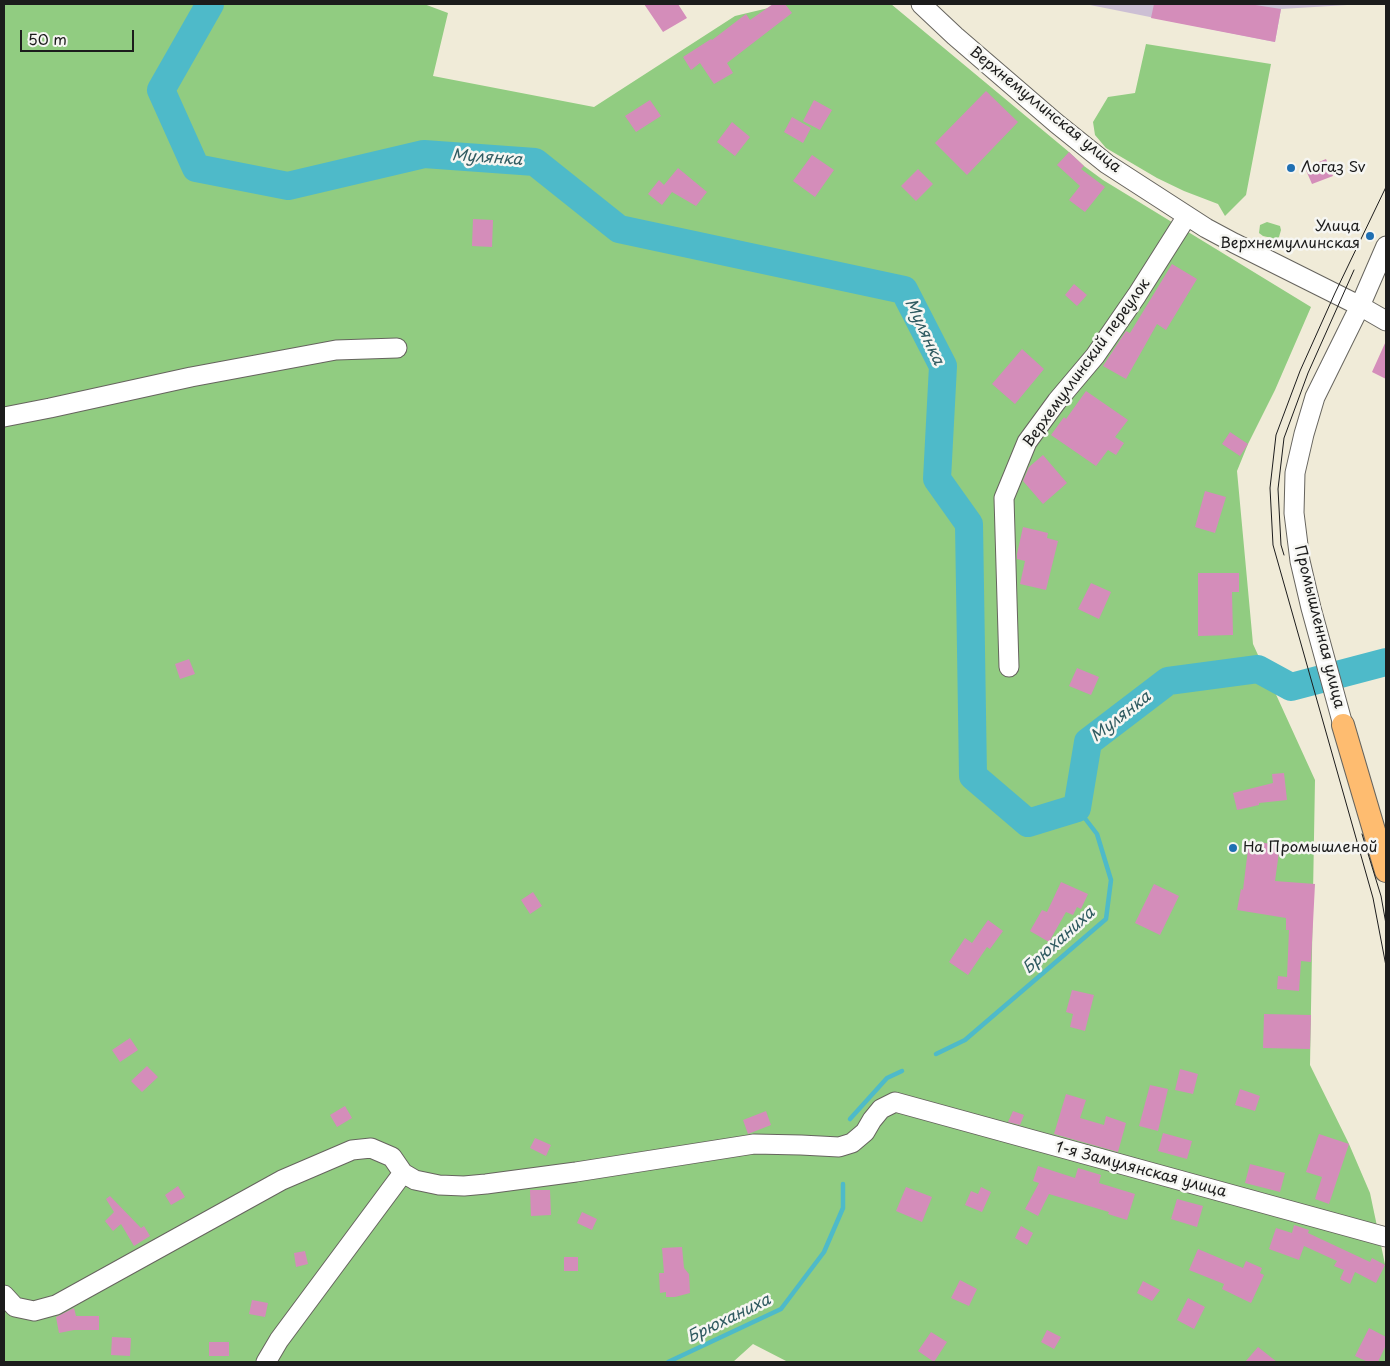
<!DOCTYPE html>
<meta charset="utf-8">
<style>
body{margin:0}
#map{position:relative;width:1390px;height:1366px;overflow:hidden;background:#f0ebd8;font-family:"Playpen Sans",sans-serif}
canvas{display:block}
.frame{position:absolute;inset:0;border:5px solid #1c1c1c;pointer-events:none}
.scale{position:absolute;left:20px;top:30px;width:114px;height:22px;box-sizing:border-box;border:2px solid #1c1c1c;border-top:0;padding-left:6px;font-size:15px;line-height:18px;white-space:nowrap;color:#1c1c1c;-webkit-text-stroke:4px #f6f6f2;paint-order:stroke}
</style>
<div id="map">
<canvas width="1390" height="1366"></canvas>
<div class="frame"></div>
<div class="scale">50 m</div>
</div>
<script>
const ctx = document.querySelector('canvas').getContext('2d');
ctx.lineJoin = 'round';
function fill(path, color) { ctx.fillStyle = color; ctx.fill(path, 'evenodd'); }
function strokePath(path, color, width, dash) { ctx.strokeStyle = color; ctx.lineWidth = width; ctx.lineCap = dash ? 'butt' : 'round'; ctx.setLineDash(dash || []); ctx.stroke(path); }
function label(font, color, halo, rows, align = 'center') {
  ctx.font = font + ' "Playpen Sans",sans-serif'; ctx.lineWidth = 5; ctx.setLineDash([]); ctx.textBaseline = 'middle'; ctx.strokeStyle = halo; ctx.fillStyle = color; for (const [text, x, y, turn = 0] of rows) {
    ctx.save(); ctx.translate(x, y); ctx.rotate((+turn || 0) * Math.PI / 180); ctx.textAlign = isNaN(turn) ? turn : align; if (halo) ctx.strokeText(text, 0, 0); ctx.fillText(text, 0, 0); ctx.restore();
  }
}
const industrial = new Path2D(`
 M1085 4H1364L1281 9 1275 42Z`);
const green = new Path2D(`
 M4 4H424L448 13 433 76 594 107 735 16 785 4H891L1069 152 1084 166 1103 180 1311 307 1275 390 1248 444 1237 471 1253 644 1315 780 1310 1065 1349 1144 1370 1193 1386 1269V1362H788L753 1344 733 1362H4Z
 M1146 44 1271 64 1246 195 1225 216 1218 204 1184 191 1157 178 1106 148 1095 135 1093 122 1108 97 1135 93Z
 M1267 222 1280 226 1281 230 1279 237 1276 239 1263 236 1259 233 1260 225Z`);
const stream = new Path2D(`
 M936 1054 965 1040 1106 919 1111 880 1097 834 1077 808
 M850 1119 887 1078 902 1071
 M668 1362 781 1309 824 1252 843 1208V1184`);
const river = new Path2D(`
 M210 4 161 90 196 168 288 186 424 154 535 162 619 229 904 290 943 366 937 479 969 524 973 776 1028 823 1077 808 1088 742 1168 681 1258 669 1291 687 1386 662`);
const building = new Path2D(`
 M644 4H678L687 18 663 32Z
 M773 4H785L792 13 727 63 733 73 714 84 700 63 691 70 683 57 711 39 712 40 746 14 750 20Z
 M1154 4H1249L1281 9 1275 42 1151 18Z
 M986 91 1018 122 967 175 935 143Z
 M650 100 661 116 636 132 625 116Z
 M814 100 832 110 820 130 803 121Z
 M792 117 811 128 803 143 784 132Z
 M732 122 750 137 735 156 717 142Z
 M1069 152 1084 166 1081 169 1105 187 1085 212 1069 200 1080 186 1057 165Z
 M812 155 834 170 815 197 793 181Z
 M1326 159 1333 176 1312 184 1305 168Z
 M678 168 707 192 696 206 672 192 662 205 648 194 659 180 664 185Z
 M918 169 933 184 916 201 901 186Z
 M473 219 493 220 492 247 472 246Z
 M1172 264 1197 279 1166 330 1157 324 1126 379 1103 366 1126 331 1130 333Z
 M1074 284 1087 295 1077 306 1065 295Z
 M1386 341V379L1372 372Z
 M1022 349 1044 369 1015 404 992 384Z
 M1086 391 1128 420 1115 437 1124 443 1116 455 1108 450 1096 466 1051 435 1064 417 1066 419Z
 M1230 432 1248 444 1240 456 1222 444Z
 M1043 455 1067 483 1043 504 1023 481 1029 467Z
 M1205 491 1226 497 1215 533 1195 527Z
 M1023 527 1048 533 1047 538 1058 541 1046 590 1020 584 1025 561 1017 559V554Z
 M1198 573H1239V592H1232L1233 635 1198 636Z
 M1091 583 1111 592 1099 619 1078 609Z
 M189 659 195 674 180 679 175 664Z
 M1077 668 1099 677 1091 695 1069 686Z
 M1284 773 1287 800 1259 803V805L1237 810 1233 793 1273 783 1272 774Z
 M1249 841 1280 845 1275 881 1315 884 1311 962 1301 961 1299 991 1277 989 1278 976 1287 977 1289 930H1286V918L1237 910 1241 889 1243 890Z
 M1061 882 1088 894 1081 909 1077 907 1073 915 1066 912 1049 942 1030 931 1042 910 1047 912Z
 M1154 884 1179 896 1160 935 1135 923Z
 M533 892 542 906 530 914 521 900Z
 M988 920 1003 931 990 949 987 947 968 975 949 962 965 938 972 943Z
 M1072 990 1094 995 1085 1031 1070 1027 1073 1014 1066 1012Z
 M1264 1014 1311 1015 1310 1049 1263 1048Z
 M130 1038 138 1050 120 1062 112 1050Z
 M147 1066 158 1077 142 1092 131 1081Z
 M1180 1069 1198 1074 1193 1094 1175 1090Z
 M1150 1085 1168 1089 1158 1131 1139 1126Z
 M1240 1089 1260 1096 1255 1111 1235 1105Z
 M1066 1094 1086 1100 1080 1118 1104 1125 1106 1116 1126 1123 1118 1152 1054 1134Z
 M345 1106 352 1118 337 1127 330 1115Z
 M766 1111 771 1125 748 1134 743 1120Z
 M1013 1111 1024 1115 1020 1125 1008 1122Z
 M1163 1133 1192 1141 1187 1159 1158 1151Z
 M1319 1134 1349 1144 1329 1204 1315 1199 1322 1177 1306 1172Z
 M535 1138 551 1145 546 1156 530 1148Z
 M1250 1164 1285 1173 1280 1192 1245 1183Z
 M1038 1166 1075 1178 1078 1168 1101 1175 1099 1183 1135 1194 1127 1220 1108 1214 1109 1212 1049 1194 1038 1216 1025 1209 1039 1183 1033 1181Z
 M178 1186 185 1197 171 1205 165 1195Z
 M906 1187 932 1197 922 1222 896 1211Z
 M981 1187 991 1192 982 1212 965 1205 971 1191 978 1194Z
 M530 1190H550L551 1215 531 1216Z
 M110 1196 141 1228 144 1226 150 1236 134 1246 121 1224 113 1231 105 1221 114 1212 106 1199Z
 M1177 1199 1203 1206 1197 1227 1171 1219Z
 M582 1212 597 1219 592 1230 577 1223Z
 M1294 1225 1309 1230 1308 1233 1370 1262 1372 1258 1385 1265 1376 1283 1355 1272 1350 1284 1340 1279 1344 1270 1334 1266 1337 1261 1304 1246 1299 1260 1269 1249 1276 1228 1292 1233Z
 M1021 1226 1033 1233 1027 1245 1015 1238Z
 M682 1247 684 1268 689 1274 690 1293 675 1297H666V1292L660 1293 659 1273H664L662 1248Z
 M1198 1249 1243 1268 1246 1261 1262 1268 1260 1273 1264 1275 1251 1303 1222 1289 1224 1284 1189 1270Z
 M305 1251 308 1264 296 1267 294 1253Z
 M564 1257H578V1271H564Z
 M960 1280 977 1289 969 1306 951 1298Z
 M1143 1281 1160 1290 1152 1301 1137 1293Z
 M1188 1298 1205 1307 1194 1329 1177 1320Z
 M252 1300 268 1303 265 1317 249 1314Z
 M74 1308 76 1316H99V1330H74L59 1333 56 1317Z
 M1369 1328 1386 1337V1345L1378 1362H1368L1355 1356Z
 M1047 1330 1061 1337 1054 1349 1041 1342Z
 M931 1332 947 1342 934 1362 918 1351Z
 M112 1337 131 1338 130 1356 111 1355Z
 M209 1342H229V1356H209Z
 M1258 1347 1277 1362H1245Z`);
const minor = new Path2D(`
 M921 4 955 36 1056 123 1107 164 1206 228 1234 243 1360 306 1386 321
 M4 417 50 408 191 377 336 350 397 348
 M1009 667 1004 498 1027 442 1057 401 1095 356 1137 295 1187 216
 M1343 725 1311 608 1300 561 1294 513 1295 473 1304 434 1315 397 1360 306 1386 246
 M4 1295 15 1307 34 1311 56 1305 282 1180 352 1150 371 1148 392 1157 403 1173 415 1180 439 1185 464 1186 486 1184 576 1172 754 1144 801 1145 839 1147 852 1143 865 1132 872 1120 881 1109 895 1102 1386 1237
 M266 1362 279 1340 403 1173`);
const major = new Path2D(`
 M1343 725 1386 871`);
const tram = new Path2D(`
 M1386 187 1335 293 1300 371 1276 435 1270 488 1273 545 1373 898 1386 966
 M1284 555 1281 545 1278 489 1284 438 1308 373 1354 270
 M1362 834 1381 896 1386 924`);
const markers = [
 [1291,168,5,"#1f6fb2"],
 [1370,236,5,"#1f6fb2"],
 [1233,848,5,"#1f6fb2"]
];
const streetNames = [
 ["Верхнемуллинская улица",1045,110,39],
 ["Верхемуллинский переулок",1087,363,-54],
 ["Промышленная улица",1319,627,76],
 ["1-я Замулянская улица",1141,1170,15]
];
const poiNames = [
 ["Логаз Sv",1301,168],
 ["Улица",1360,227,"right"],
 ["Верхнемуллинская",1360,244,"right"],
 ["На Промышленой",1243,848]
];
const waterNames = [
 ["Мулянка",487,158,4],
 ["Мулянка",924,332,65],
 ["Мулянка",1121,717,-38],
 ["Брюханиха",1059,941,-42],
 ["Брюханиха",729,1319,-26]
];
fill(industrial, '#ccbfd4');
fill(green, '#91cc81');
strokePath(stream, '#4ebac9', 4.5);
strokePath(river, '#4ebac9', 28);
fill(building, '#d48dba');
strokePath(minor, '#66645e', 21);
strokePath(major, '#66645e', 24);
strokePath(minor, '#fff', 19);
strokePath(major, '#febc70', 22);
strokePath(tram, '#1c1c1c', 1);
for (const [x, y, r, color] of markers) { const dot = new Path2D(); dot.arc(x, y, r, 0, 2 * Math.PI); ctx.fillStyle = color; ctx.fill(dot); strokePath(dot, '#f6f6f2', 2); }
label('15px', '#1c1c1c', '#f6f6f2', streetNames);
label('15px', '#1c1c1c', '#f6f6f2', poiNames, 'left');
label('italic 16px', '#305b61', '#f6f6f2', waterNames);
</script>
